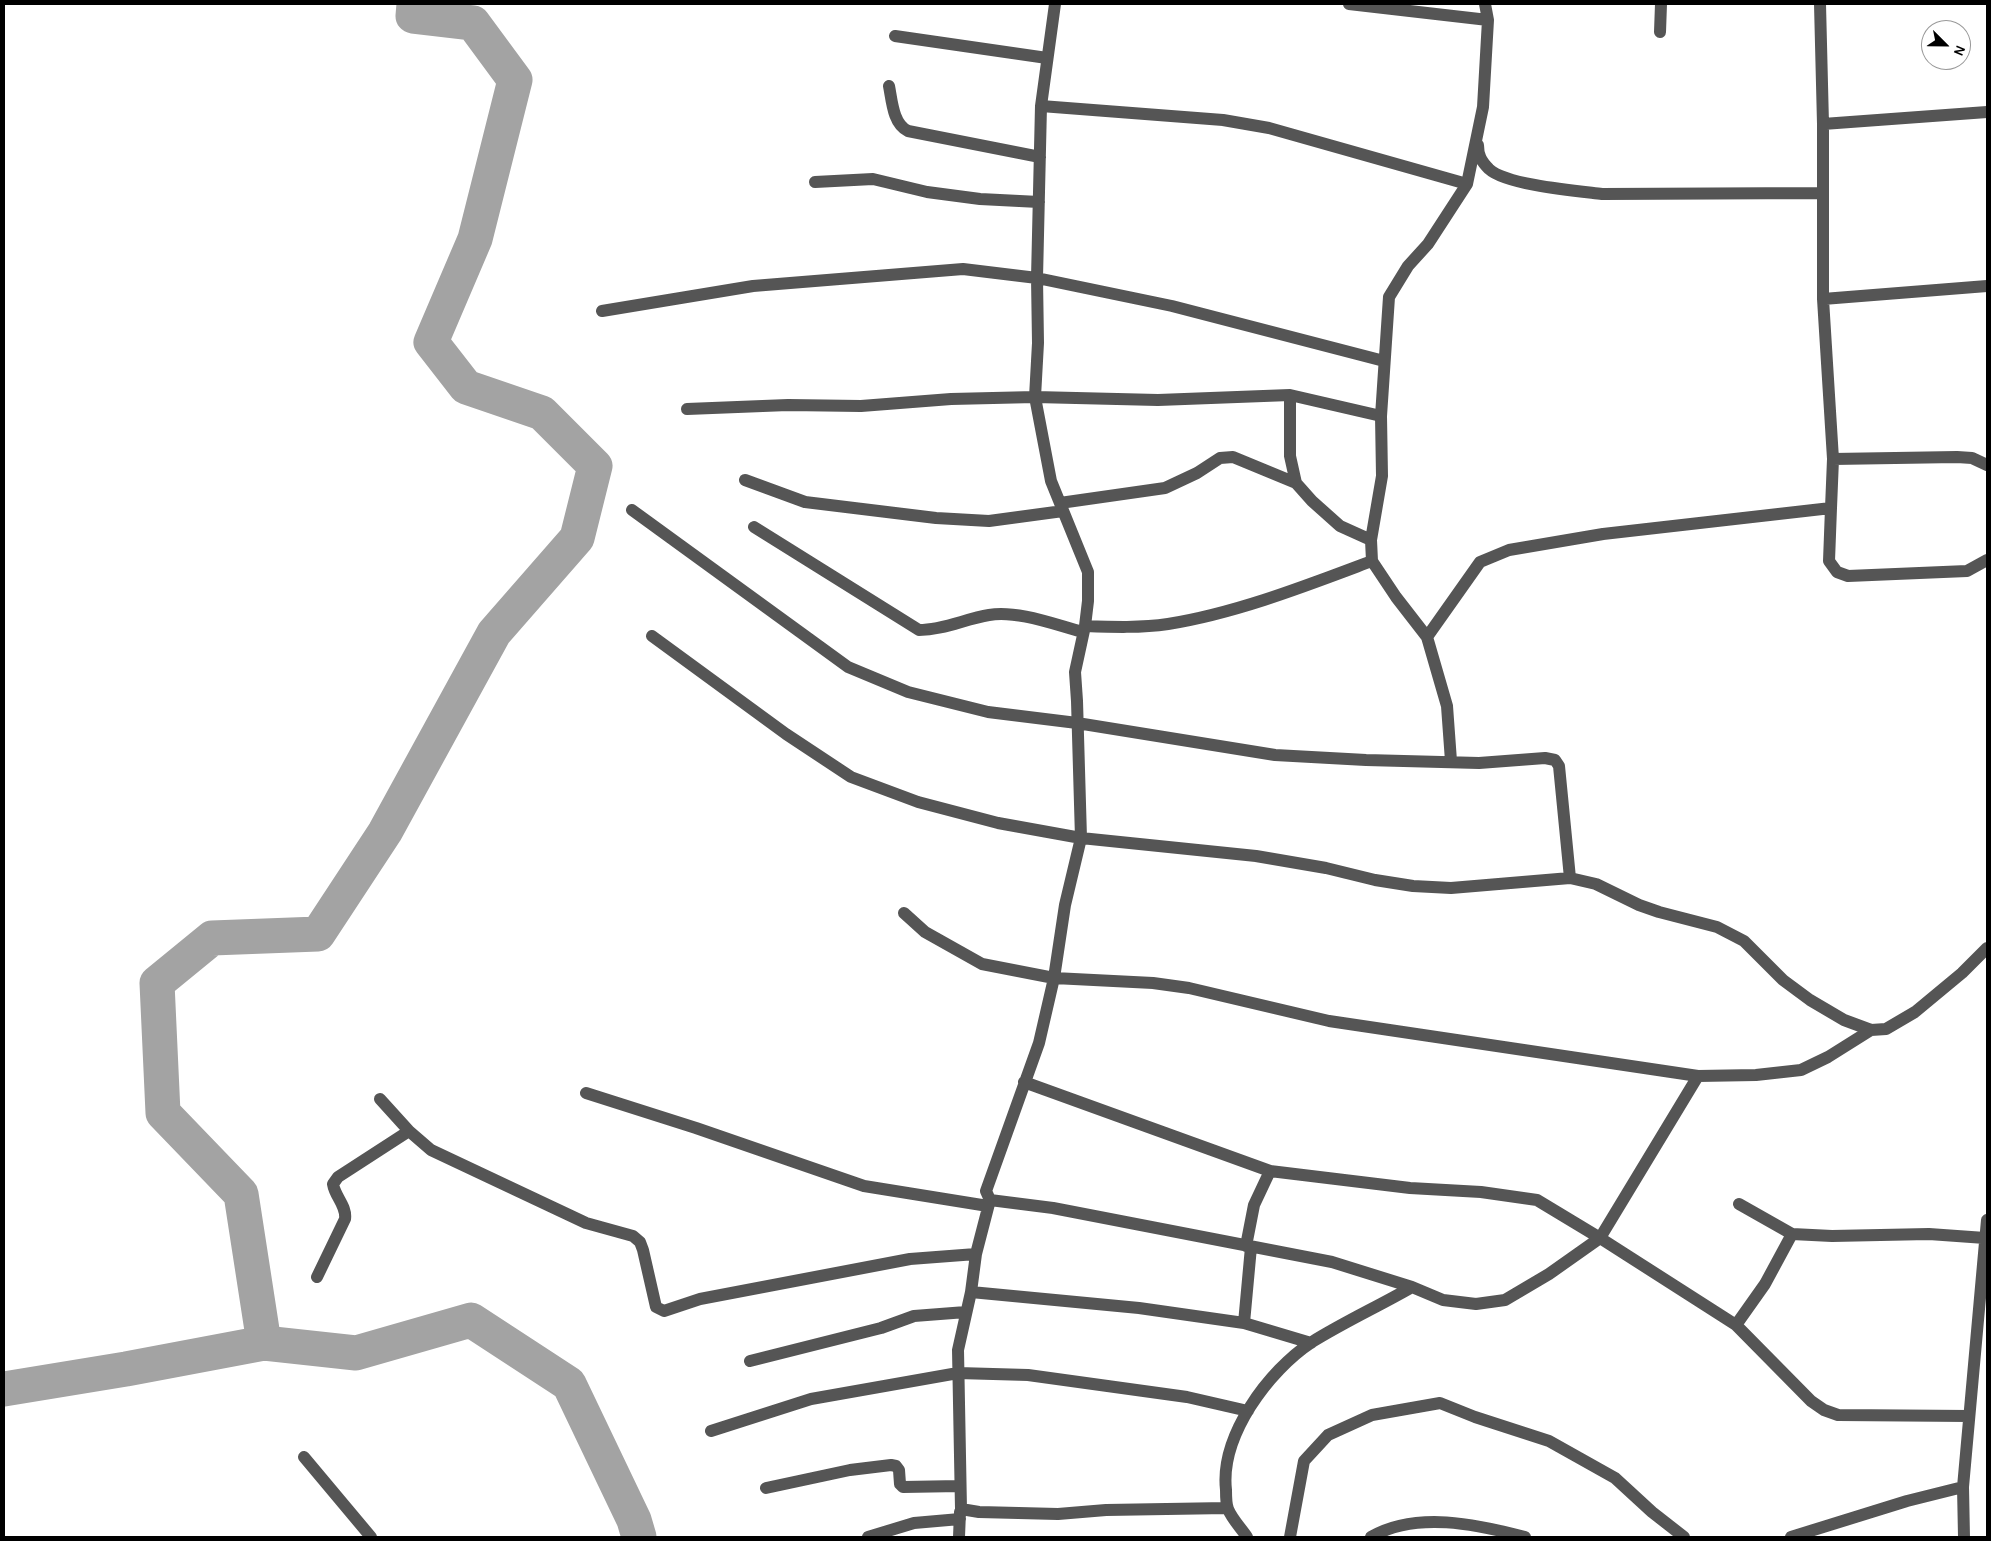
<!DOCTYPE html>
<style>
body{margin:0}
#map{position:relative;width:1991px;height:1541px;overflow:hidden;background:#fff;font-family:Karla,sans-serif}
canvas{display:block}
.frame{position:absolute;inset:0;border:5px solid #000;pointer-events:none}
.north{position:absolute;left:1921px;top:20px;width:50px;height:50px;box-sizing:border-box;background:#fff;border:1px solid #999;border-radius:50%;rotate:113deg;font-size:14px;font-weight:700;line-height:20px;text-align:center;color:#000}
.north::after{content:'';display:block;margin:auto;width:18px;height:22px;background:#000;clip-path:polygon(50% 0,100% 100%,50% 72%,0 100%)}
</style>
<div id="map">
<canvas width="1991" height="1541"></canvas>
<div class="frame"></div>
<div class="north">N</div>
</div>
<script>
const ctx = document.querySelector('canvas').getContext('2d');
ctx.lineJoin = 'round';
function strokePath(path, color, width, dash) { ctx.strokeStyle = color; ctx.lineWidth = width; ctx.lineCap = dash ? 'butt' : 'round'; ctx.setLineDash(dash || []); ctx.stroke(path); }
const river = new Path2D(`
 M264 1343 241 1194 163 1113 157 983 212 938 318 934 385 832 494 633 577 538 595 466 542 413 466 387 431 342 475 239 515 80 473 23 413 16 414 4
 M4 1389 126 1369 264 1343 356 1353 471 1320 569 1384 634 1520 639 1537`);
const minor = new Path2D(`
 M1055 4 1041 106 1037 278 1038 343 1035 397 1051 481 1088 572V601L1085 626 1075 672 1077 701 1081 838 1065 905 1054 978 1039 1043 986 1191 990 1200 976 1254 971 1292 958 1350 961 1509 979 1512 1058 1514 1106 1510 1227 1508
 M1349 4 1488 20
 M1820 4 1823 124V299L1833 459 1831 508
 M1660 32 1661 4
 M895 36 1047 58
 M889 86C892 101 893 124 908 131L1040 157
 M1041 106 1223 120 1269 128 1467 184
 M1823 124 1987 112
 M1478 145C1478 155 1481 161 1489 169 1506 185 1577 191 1602 194L1822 193
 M815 182 873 179 927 192 980 199 1039 202
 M1823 299 1987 286
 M602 311 753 286 963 269 1037 278 1172 306 1384 361
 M1290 395V456L1296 483 1312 501 1340 526 1371 540
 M687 409 788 405 861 406 951 399 1035 397 1158 400 1290 395 1381 416
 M1833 459 1957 457 1972 458 1987 465
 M745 480 805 502 936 518 989 521 1063 511
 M1060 503 1165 488 1197 473 1220 458 1233 457 1296 483
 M632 510 848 667 908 692 988 712 1077 723 1275 755 1366 760 1479 763 1545 758 1555 760 1559 766 1570 878
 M754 527 919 630C943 630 965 619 989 615 1017 610 1056 625 1083 632
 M1085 626C1113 627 1141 628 1168 624 1237 613 1308 585 1372 561
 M652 636 786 734 851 777 918 802 998 823 1081 838 1256 856 1326 868 1375 880 1413 886 1451 888 1570 878 1596 884 1639 905 1659 912 1717 927 1744 941 1783 980 1810 1000 1844 1020 1871 1030 1886 1029 1915 1012 1962 973 1987 948
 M1427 637 1480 562 1509 550 1603 534 1831 508 1829 561 1837 572 1848 576 1967 571 1987 560
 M1451 761 1447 706 1427 637 1396 597 1372 561 1371 540 1382 476 1381 416 1389 297 1408 266 1428 244 1467 184 1483 107 1488 20 1485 4
 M904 913 925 932 982 964 1054 978 1153 983 1189 988 1329 1021 1698 1076
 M1024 1082 1270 1171 1410 1188 1481 1192 1537 1200 1600 1238 1736 1325 1811 1401 1824 1410 1838 1415 1969 1416
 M586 1093 696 1128 864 1186 988 1206
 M380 1099 409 1131 431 1150 586 1223 633 1236 640 1242 643 1250 656 1307 664 1311 700 1299 910 1259 976 1254
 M990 1200 1053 1208 1332 1262 1412 1287 1443 1300 1476 1304 1505 1300 1549 1274 1600 1238 1698 1076 1756 1075 1801 1070 1828 1057 1871 1030
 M1739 1204 1792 1234 1832 1236 1929 1234 1985 1238
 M1246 1246 1254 1205 1270 1171
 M317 1277 345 1219C347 1206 335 1197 333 1184L338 1177 409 1131
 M971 1292 1139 1308 1244 1323 1311 1343
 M1244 1323 1251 1247
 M1736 1325 1765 1284 1792 1234
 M750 1361 881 1328 914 1316 966 1312
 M711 1431 811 1399 958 1373 1028 1375 1187 1397 1248 1411
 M304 1457 371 1537
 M766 1488 850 1470 891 1465 896 1466 899 1470 900 1484 903 1487 960 1486
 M868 1537 914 1523 960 1519
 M959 1537 960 1512
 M1247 1537C1241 1528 1232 1519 1228 1509 1226 1504 1226 1496 1226 1490 1220 1436 1268 1371 1312 1342 1344 1322 1379 1306 1412 1287
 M1290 1537 1304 1461 1328 1435 1372 1415 1440 1403 1475 1417 1549 1441 1615 1478 1652 1512 1684 1537
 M1371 1537C1416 1511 1476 1524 1525 1537
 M1791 1537 1907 1501 1963 1487
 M1964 1537 1963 1487 1987 1220`);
strokePath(river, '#a3a3a3', 35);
strokePath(minor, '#555', 12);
</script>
